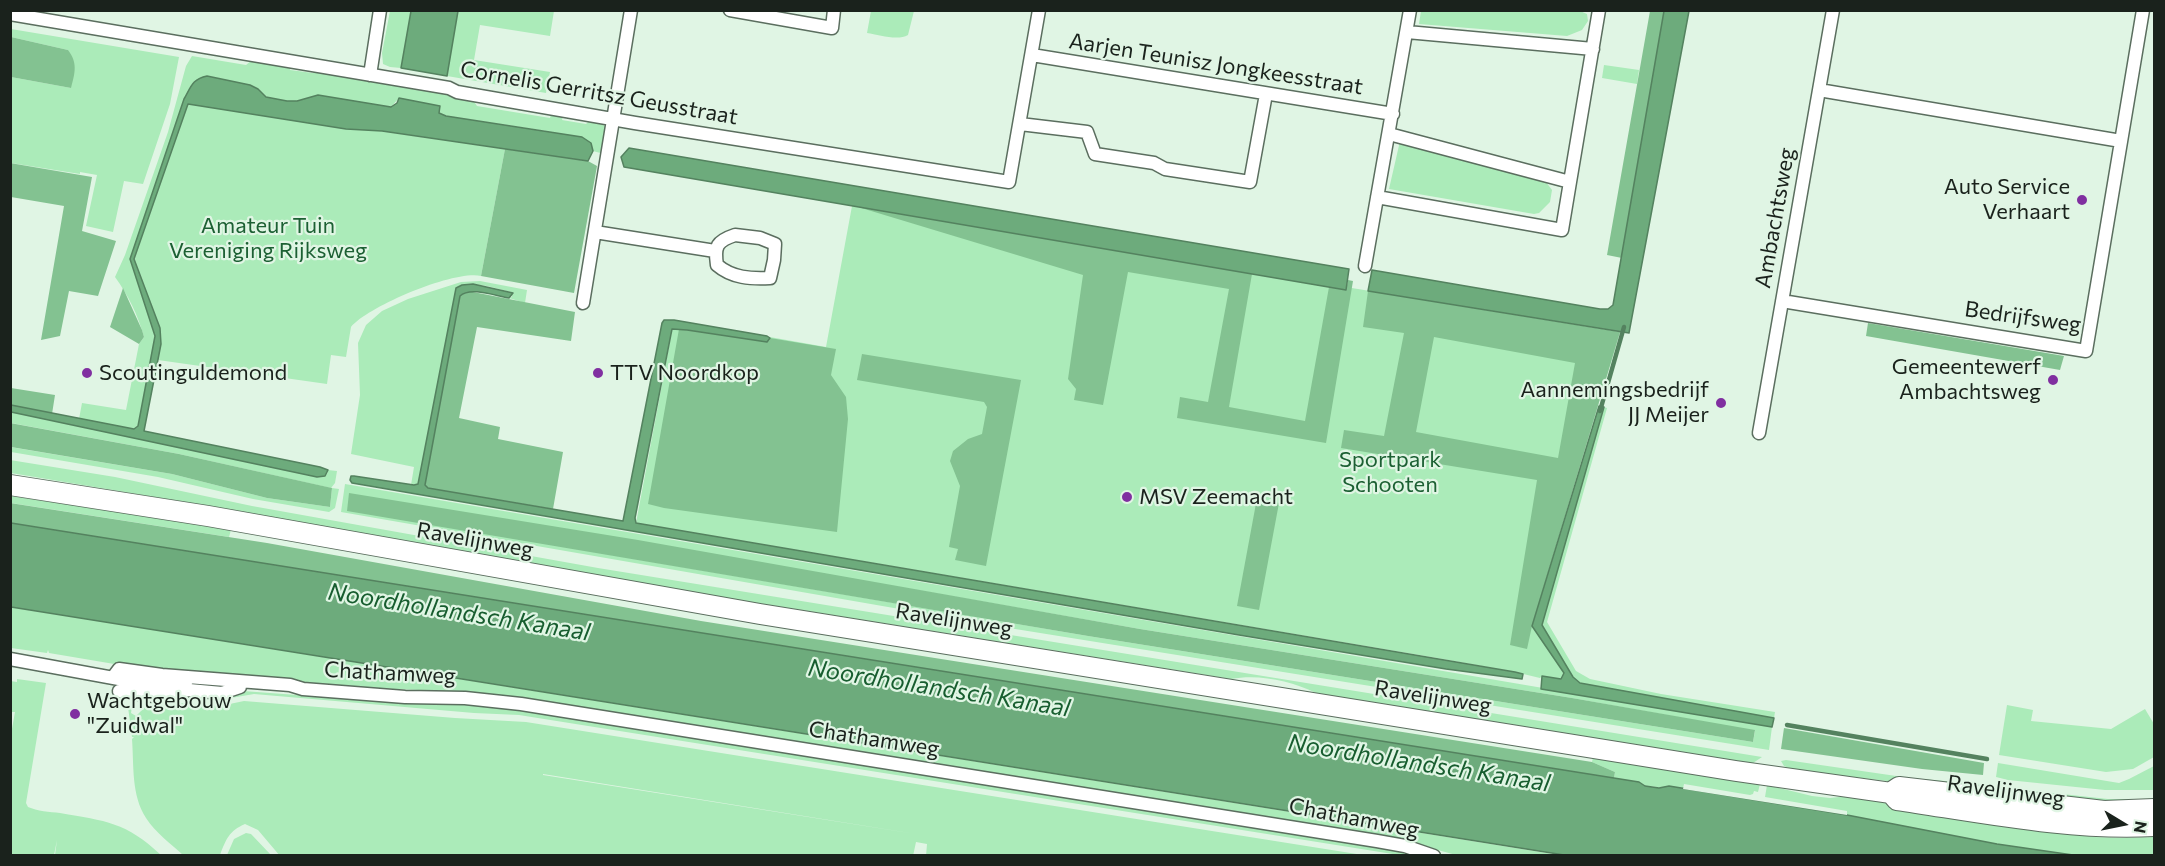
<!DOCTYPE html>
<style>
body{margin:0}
#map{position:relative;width:2165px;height:866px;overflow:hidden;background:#e0f5e4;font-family:Commissioner,sans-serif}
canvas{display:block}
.frame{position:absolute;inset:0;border:12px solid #1a221c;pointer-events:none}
.north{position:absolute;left:2093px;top:794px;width:60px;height:60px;-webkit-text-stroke:4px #e0f5e4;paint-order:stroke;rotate:100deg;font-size:16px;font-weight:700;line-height:24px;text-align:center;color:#1a221c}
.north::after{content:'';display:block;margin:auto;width:21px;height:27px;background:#1a221c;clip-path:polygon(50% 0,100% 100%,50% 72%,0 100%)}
</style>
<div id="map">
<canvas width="2165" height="866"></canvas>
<div class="frame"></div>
<div class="north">N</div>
</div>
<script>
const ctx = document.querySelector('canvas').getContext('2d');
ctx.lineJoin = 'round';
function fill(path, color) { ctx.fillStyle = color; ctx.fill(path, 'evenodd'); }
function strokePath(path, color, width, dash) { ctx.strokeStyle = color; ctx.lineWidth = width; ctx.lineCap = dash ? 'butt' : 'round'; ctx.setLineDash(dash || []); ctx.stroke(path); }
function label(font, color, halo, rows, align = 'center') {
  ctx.font = font + ' Commissioner,sans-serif'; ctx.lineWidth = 4.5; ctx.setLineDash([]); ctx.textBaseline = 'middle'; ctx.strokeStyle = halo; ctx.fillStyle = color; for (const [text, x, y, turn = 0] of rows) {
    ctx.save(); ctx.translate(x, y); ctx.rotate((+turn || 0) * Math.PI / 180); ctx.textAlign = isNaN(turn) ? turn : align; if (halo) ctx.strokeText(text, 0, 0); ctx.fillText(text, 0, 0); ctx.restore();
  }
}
const green = new Path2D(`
 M390 11H411L401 68 390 67 383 64 382 53Z
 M458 11H554L550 36 480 25 474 60 550 72 546 93 447 76Z
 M871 11H914L908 35C898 41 879 35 867 33Z
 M1421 11H1580L1587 14 1588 21 1582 30 1567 36 1419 24Z
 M11 29 179 57 170 104 143 184 124 181 113 232 86 226 97 175 80 172V174L11 163V77L71 88 68 50 11 37Z
 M192 56 246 65 252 60 291 66 290 70 313 73 314 71 443 92 473 100 477 106 550 118 551 113 563 116 562 120 586 124 591 119 601 122 606 128 604 154 593 151 591 143 546 131 446 116 439 113 440 106 399 98 391 107 318 95 292 102 266 97 258 89 194 82 184 99 130 259 155 336 138 426 135 429 79 419 82 403 126 410 139 344 144 337C138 315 128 295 115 277L125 255 168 132 186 66Z
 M1604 65 1639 70 1637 84 1602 78Z
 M188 104 346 129 381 131 505 149 481 276C454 270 369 306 351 327L346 357 331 355 327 384 158 360 161 344 134 259Z
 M1400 141 1546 182 1552 190 1550 202 1539 213 1534 214 1389 189Z
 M852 206 1620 332 1532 625 1563 670V678L1557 679 1542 676 1540 678 1515 672 1437 658 636 523 674 320 826 347Z
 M480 281 527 290 525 303 509 298 512 297 511 292C495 289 471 279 456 288L418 484 411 485 414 467 351 454 360 395 358 343 366 325 382 311 408 299 461 282Z
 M1604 407 1607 408 1547 622 1576 671 1590 679 1661 694 1775 712 1774 718 1580 683 1573 677 1542 625Z
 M11 412 317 477 327 474 328 470 337 471 335 483 331 488 179 454 11 423Z
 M10 447 172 474 267 498 330 507 332 488 339 489 335 508 329 512 253 499 158 477 11 452Z
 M10 460 115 477 252 506 598 568 1762 757 1753 763 1739 761 1316 693C1290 681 1260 674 1231 679L714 596 202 505 11 473Z
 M345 484 1772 727 1769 750 1009 628 341 512ZM347 510 819 573 1140 629 1572 698 1755 731 1753 742 1088 636Z
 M10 496 135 514 231 530 229 537 11 503Z
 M10 607 92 620 1559 855H1456L1387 836 519 697 469 692 369 688 139 668V665L133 664 132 667 49 653 48 650 47 653 11 648Z
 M17 679 46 683 26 803 28 807C37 811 50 812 60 813 106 821 126 822 161 855H55L57 840 54 855H11L10 740 15 712H12L11 724 10 681 17 682Z
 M243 691 392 702 487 706 562 717 1329 839 1393 850 1413 855H1399L519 715 474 713 254 694 225 699H204L205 695Z
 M244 701 455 718 526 722 1363 855 926 856 927 844 916 842 913 856H280L258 830 245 824C229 831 226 839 220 855H183C171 844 155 832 146 818 131 795 134 765 132 739L134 737H132L128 707 132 706 131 713 136 716 145 707 178 703 220 706ZM543 774 922 835 543 775Z
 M2007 705 2033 710 2031 721 2111 729 2145 709 2154 724V757L2133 769 2106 772 1999 755Z
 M1593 757 1760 784 1758 792 1754 791 1753 794 1750 795 1684 784 1683 789 1645 786 1639 782 1614 778 1615 772 1592 762Z
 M1786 760 1910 778 1980 784 1973 788 1963 790 1794 770 1784 766 1781 761Z
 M1998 763 2119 783 2129 779 2154 766V790H2105L2008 780 1996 777Z
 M1767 785 1812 796 1830 798 1848 796 2094 837 2123 838 2154 837V855H2073L1997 844 1847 815V811L1765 797Z
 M1998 787 2108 799H2154V804L2122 806 1999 789Z
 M246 833 251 834 271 855H227L234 839Z`);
const forest = new Path2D(`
 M1650 11H1664L1622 258 1607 255Z
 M11 37 68 50C78 63 75 73 71 88L11 77Z
 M505 149 588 161 597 166 574 293 481 276Z
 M10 163 92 177 82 231 116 241 98 296 69 291 60 336 41 340 64 206 11 197Z
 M858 207 1252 274 1229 407 1305 421 1329 287 1346 290 1348 280 1353 281 1326 443 1177 418 1180 397 1208 402 1229 289 1128 272 1103 405 1074 400 1076 389 1068 379 1083 275Z
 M123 288 142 330 144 337 139 344 110 327Z
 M1368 291 1620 332 1532 626 1527 649 1510 645 1537 480 1341 448 1344 430 1384 436 1404 333 1363 327ZM1434 337 1575 363 1558 458 1416 432Z
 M473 292 575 312 571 341 477 327 459 418 500 427 498 439 563 452 553 509 428 488 425 485 460 296 465 292Z
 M1868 323 2064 356 2060 370 1866 336Z
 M679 329 769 341 770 338 836 349 831 375 846 397 848 419 837 532 664 508 648 504Z
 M862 354 1021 380 986 566 955 560 958 549 949 547 960 486 950 461 953 451 968 439 982 434 987 407 984 402 857 380Z
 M11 388 55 395 52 414 11 405Z
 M10 423 179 454 332 488 330 507 267 498 172 474 11 447Z
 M349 493 638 540 1140 629 1572 698 1755 730 1753 742 1088 636 347 511Z
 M1257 498 1279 503 1259 610 1237 606Z
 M10 503 267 543 701 621 1592 762 1615 772 1614 778 11 523Z
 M1784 728 1984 763 1983 775 1922 769 1781 749Z`);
const water = new Path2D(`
 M411 11H458L447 76 401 68Z
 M1664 11H1689L1629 333 1368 291 1372 270 1600 309H1608L1613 305Z
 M207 76 250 85 258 89 266 97 287 101H297L318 95 391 107 397 103 399 98 440 106 439 113 446 116 582 137 591 143 593 151 588 161 382 131 346 129 188 104 134 259 160 328 161 344 144 431 320 467 328 470 325 476 317 477 11 412V405L134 429 138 426 155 336 130 259 184 99C191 87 192 79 207 76Z
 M629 148 1349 269 1346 290 624 167 621 157Z
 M473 284 513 293 509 298C496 296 470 286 460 296L425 485 428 488 623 521 662 323 664 320H674L767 336 770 338 767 342 687 330 672 329 635 518 636 523 1515 672 1523 674 1522 679 1446 669 1239 635 352 483 350 480 351 476H354L414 485 418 484 456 288 462 285Z
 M1599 406 1604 407 1542 625 1573 677 1580 683 1774 718 1772 727 1541 689 1542 676 1561 679 1564 673 1532 626Z
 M11 523 1639 782 1645 786 1659 788 1669 786 1847 815 1997 844 2073 855H1564L11 607Z`);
const pier = new Path2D(`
 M1684 786 1847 812V815L1683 789Z`);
const stream = new Path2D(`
 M1600 411 1624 327
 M1787 725 1987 759`);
const minor = new Path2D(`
 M730 10 832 28 834 10
 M10 14 449 88 457 92 635 123 1009 182 1039 10
 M1407 32 1593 49
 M1032 55 1393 114
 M370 75 380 10
 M1819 90 2121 141
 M1020 124 1087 132 1095 154 1154 163 1165 169 1250 182 1266 94
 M1570 182 1599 10
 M1377 197 1562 230 1570 182 1389 134
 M595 232 715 251
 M735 235 760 238 775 244 774 260 770 278C751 279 732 278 717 265 714 246 717 241 735 235Z
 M1365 266 1410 10
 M1782 301 2086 351 2143 10
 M583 303 631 10
 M1759 433 1833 10
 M10 659 157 686 186 683
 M113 677 119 669 162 675 290 685 303 689 405 697 465 698 521 704 1377 841 1405 846 1434 856
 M119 691 154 696 189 690 222 693 240 687`);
const primary = new Path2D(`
 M10 485 208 516 760 614 1736 771 1891 793 1897 800C1979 812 2072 831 2154 826
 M1893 791 1899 787 2104 811 2154 809`);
const markers = [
 [2082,200,6,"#802fa0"],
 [87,373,6,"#802fa0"],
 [598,373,6,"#802fa0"],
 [2053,380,6,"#802fa0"],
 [1721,403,6,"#802fa0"],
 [1127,497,6,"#802fa0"],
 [75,714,6,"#802fa0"]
];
const streetNames = [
 ["Aarjen Teunisz Jongkeesstraat",1216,64,9],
 ["Cornelis Gerritsz Geusstraat",599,93,10],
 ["Ambachtsweg",1775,218,-80],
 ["Bedrijfsweg",2023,317,8],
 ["Ravelijnweg",475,540,10],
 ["Ravelijnweg",954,620,9],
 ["Chathamweg",390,673,3],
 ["Ravelijnweg",1433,697,9],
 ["Chathamweg",874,739,9],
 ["Ravelijnweg",2006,791,8],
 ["Chathamweg",1354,818,11]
];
const poiNames = [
 ["Auto Service",2070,187,"right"],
 ["Verhaart",2070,212,"right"],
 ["Gemeentewerf",2041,367,"right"],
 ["Ambachtsweg",2041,392,"right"],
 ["Scoutinguldemond",99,373],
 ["TTV Noordkop",610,373],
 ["Aannemingsbedrijf",1709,390,"right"],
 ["JJ Meijer",1709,415,"right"],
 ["MSV Zeemacht",1139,497],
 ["Wachtgebouw",87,701],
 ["\"Zuidwal\"",87,726]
];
const parkNames = [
 ["Amateur Tuin",268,226],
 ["Vereniging Rijksweg",268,251],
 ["Sportpark",1390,460],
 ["Schooten",1390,485]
];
const waterNames = [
 ["Noordhollandsch Kanaal",459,612,9],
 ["Noordhollandsch Kanaal",939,688,9],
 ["Noordhollandsch Kanaal",1419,763,9]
];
fill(green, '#abebb9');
fill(forest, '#83c291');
fill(water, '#6dab7c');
strokePath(water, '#54825f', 1.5);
fill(pier, '#e0f5e4');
strokePath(stream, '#54825f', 4.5);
strokePath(minor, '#5b6e5f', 15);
strokePath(primary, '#5b6e5f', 22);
strokePath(minor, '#fff', 12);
strokePath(primary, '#fff', 20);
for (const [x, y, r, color] of markers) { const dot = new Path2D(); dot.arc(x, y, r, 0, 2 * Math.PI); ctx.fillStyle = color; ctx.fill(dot); strokePath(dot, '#e0f5e4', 2); }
label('22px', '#1a221c', '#e0f5e4', streetNames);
label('22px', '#1a221c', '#e0f5e4', poiNames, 'left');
label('22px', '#1c6033', '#e0f5e4', parkNames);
label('italic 24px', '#175d2f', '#e0f5e4', waterNames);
</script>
